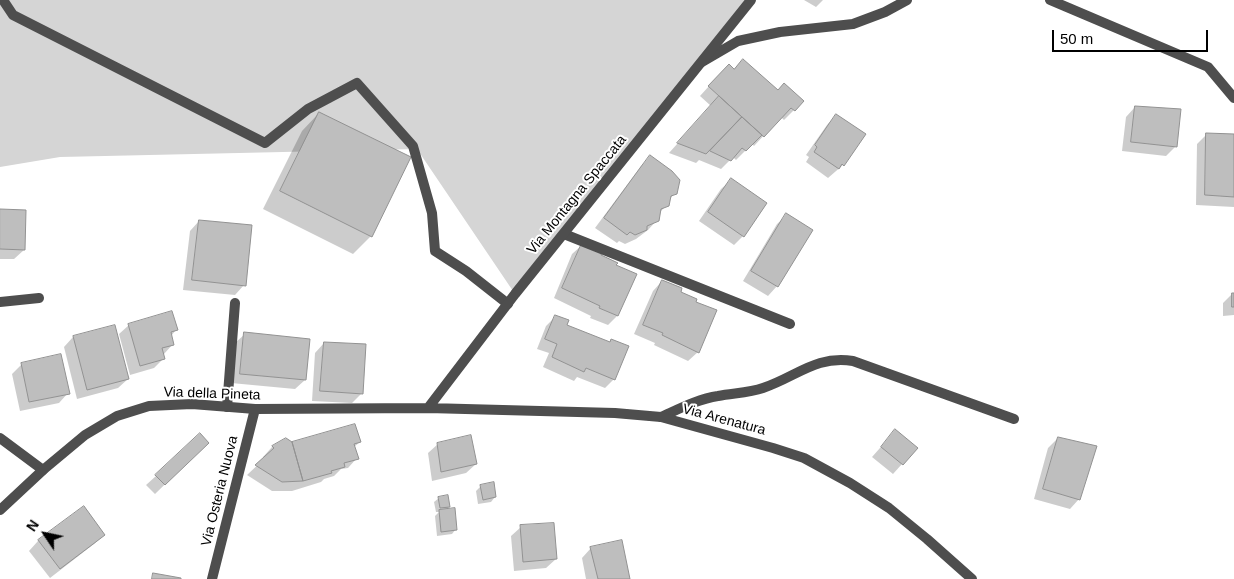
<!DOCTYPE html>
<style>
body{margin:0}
#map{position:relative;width:1234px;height:579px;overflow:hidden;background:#fff;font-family:Arial,sans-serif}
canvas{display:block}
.north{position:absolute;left:20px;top:509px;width:50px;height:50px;-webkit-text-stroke:4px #fff;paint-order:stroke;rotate:304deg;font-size:14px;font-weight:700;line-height:20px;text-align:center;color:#000}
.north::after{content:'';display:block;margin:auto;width:18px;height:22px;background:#000;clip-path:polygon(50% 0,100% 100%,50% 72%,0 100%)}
.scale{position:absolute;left:1052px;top:30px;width:156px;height:22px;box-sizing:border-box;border:2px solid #000;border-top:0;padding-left:6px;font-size:15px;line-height:18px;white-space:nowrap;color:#000;-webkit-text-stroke:4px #fff;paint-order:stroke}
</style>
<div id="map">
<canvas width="1234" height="579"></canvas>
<div class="north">N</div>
<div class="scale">50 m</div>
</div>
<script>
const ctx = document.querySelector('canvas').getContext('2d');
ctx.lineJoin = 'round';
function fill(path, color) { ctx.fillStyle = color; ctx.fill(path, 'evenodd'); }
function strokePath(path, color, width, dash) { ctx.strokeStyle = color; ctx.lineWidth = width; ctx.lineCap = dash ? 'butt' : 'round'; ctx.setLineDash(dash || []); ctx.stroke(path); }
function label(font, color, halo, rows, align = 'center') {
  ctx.font = font + ' Arial,sans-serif'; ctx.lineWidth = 4; ctx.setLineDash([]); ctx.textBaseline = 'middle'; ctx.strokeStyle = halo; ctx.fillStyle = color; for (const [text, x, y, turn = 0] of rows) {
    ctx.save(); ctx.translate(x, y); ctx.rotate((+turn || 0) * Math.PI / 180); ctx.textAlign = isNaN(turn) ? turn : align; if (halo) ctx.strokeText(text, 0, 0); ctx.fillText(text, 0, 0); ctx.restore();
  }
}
const green = new Path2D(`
 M0 0H751L515 294 417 149 60 157 0 167Z`);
const shadow = new Path2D(`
 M804 0H823L816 7Z
 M734 70 802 102 784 120 781 117 754 146 752 144 736 160 733 157 721 169 699 160 696 163 669 153 711 106 700 96 719 75Z
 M1135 107 1180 110 1175 147 1166 156 1122 151 1126 117Z
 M319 113 371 236 353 254 263 209 302 131Z
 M836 115 843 165 828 178 806 162 809 157 806 155 827 125Z
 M1207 134 1234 136V207L1196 205 1197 144Z
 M650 157 675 193 669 200 667 205 659 213 657 220 648 230 636 239 625 244 619 241 617 243 595 228 641 166Z
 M731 180 743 236 734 245 699 221 721 189Z
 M0 211 24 250 14 259H0Z
 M787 215 777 286 768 296 743 281 777 224Z
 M199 221 244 285 235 295 183 290 190 231Z
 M582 245 614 266 635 275 617 316 608 325 590 318 591 316 554 298 572 254Z
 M662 281 679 292 698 352 688 361 654 345 655 343 634 334 653 291Z
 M1232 294H1234V315L1223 316V303Z
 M556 316 565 325 609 343 611 340 614 379 605 388 577 377 574 381 543 367 549 353 537 349 546 326Z
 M129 325 176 330 171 336 173 344 164 354V358L154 368 130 375 119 334Z
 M245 334 305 380 295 389 231 383 235 343Z
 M73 337 128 379 118 388 77 399 64 347Z
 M324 343 361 394 352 403 312 401 315 353Z
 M22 364 68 393 59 403 20 411 12 374Z
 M895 431 902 464 893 474 872 457Z
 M1058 438 1079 499 1070 509 1034 499 1048 448Z
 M286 439 291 443 360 442 354 447 357 458 348 468 341 469 334 476 324 479 321 482 292 491H272L247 475 265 458 263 457 272 447Z
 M438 444 476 464 466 473 432 481 428 453Z
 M198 452 155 494 146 485 156 476Z
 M481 486 495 497 491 502 478 504 476 491Z
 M439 498 449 507 445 511 456 529 452 534 437 536 435 516 439 512H436L434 502Z
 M83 507 104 535 94 544 50 578 29 551 38 541Z
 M521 527 556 559 546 568 514 571 511 536Z
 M591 548 629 579H586L582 558Z`);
const building = new Path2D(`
 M743 59 778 90 784 83 804 101 795 111 791 108 764 137 708 86 729 64 734 69Z
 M719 96 742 117 706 154 677 143Z
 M1135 106 1181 109 1177 147 1131 142Z
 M319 112 411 157 372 237 280 191Z
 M836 114 866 134 844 166 842 164 839 169 814 152 817 147 815 145Z
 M742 117 762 135 746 151 742 148 731 161 710 151Z
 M1206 133 1234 134V197L1205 195Z
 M650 155 672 171 680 180 677 194 671 196 669 206 661 209 659 221 647 226V230L635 235 630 232 627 235 604 218Z
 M731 178 767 203 744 237 708 212Z
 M0 209 26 210 25 250 0 249Z
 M786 213 813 230 778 287 751 271Z
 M199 220 252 225 246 286 192 280Z
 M582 243 602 252 601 255 618 263 616 265 637 274 618 316 599 308 600 306 562 288Z
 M662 280 682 288 681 292 697 299 696 302 717 310 699 353 662 335 663 333 643 325Z
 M1232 293H1234V307H1232Z
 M172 311 178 330 171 332 174 345 162 348 165 359 140 366 128 324Z
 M555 315 569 320 567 325 610 342 611 339 629 346 615 380 586 368 584 372 552 357 557 344 545 339Z
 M115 325 129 379 87 390 73 336Z
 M244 332 310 339 306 380 240 374Z
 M324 342 366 344 363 394 320 391Z
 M61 354 70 394 29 402 21 363Z
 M355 424 361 442 354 444 359 459 344 463 345 467 331 471 332 473 303 481 292 442Z
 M895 429 918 448 903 465 881 447Z
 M200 433 209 443 165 485 155 475Z
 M471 435 477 464 441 472 437 443Z
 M1058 437 1097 446 1080 500 1043 489Z
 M286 438 292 442 303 481 282 482 255 465 274 448 272 446Z
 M494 482 496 497 483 500 480 485Z
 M448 495 450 507 440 508 438 497Z
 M84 506 105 535 60 569 38 540Z
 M455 508 457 530 441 532 439 510Z
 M554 523 557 559 523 562 520 525Z
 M622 540 630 579H598L590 547Z
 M153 573 181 578V579H152Z`);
const service = new Path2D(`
 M3 0 13 15 265 143 308 109 357 83 413 146 432 213 435 251 466 271 508 304
 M1050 0 1208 67 1234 98
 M564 234 790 324
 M0 302 39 298
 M227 407 235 303
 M661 417C679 409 698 399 718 396 733 393 749 393 763 388 796 377 816 355 853 361L1014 419`);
const minor = new Path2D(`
 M702 62 738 41 780 32 853 24 885 12 907 0
 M0 438 43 470
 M212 579 255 409`);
const tertiary = new Path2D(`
 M428 408 515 294 751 0
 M0 510 43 470 85 435 117 416 149 406 192 404 255 409 428 408 615 413 661 417 679 422 773 448 804 458 850 483 889 508 927 539 972 579`);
const streetNames = [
 ["Via Montagna Spaccata",577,195,-51],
 ["Via della Pineta",212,394,2],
 ["Via Arenatura",724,420,15],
 ["Via Osteria Nuova",220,491,-76]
];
fill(green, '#d5d5d5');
fill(shadow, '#0003');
fill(building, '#bebebe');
strokePath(building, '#929292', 1);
strokePath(service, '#4e4e4e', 10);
strokePath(minor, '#4e4e4e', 10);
strokePath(tertiary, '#4e4e4e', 10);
label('14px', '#000', '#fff', streetNames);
</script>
